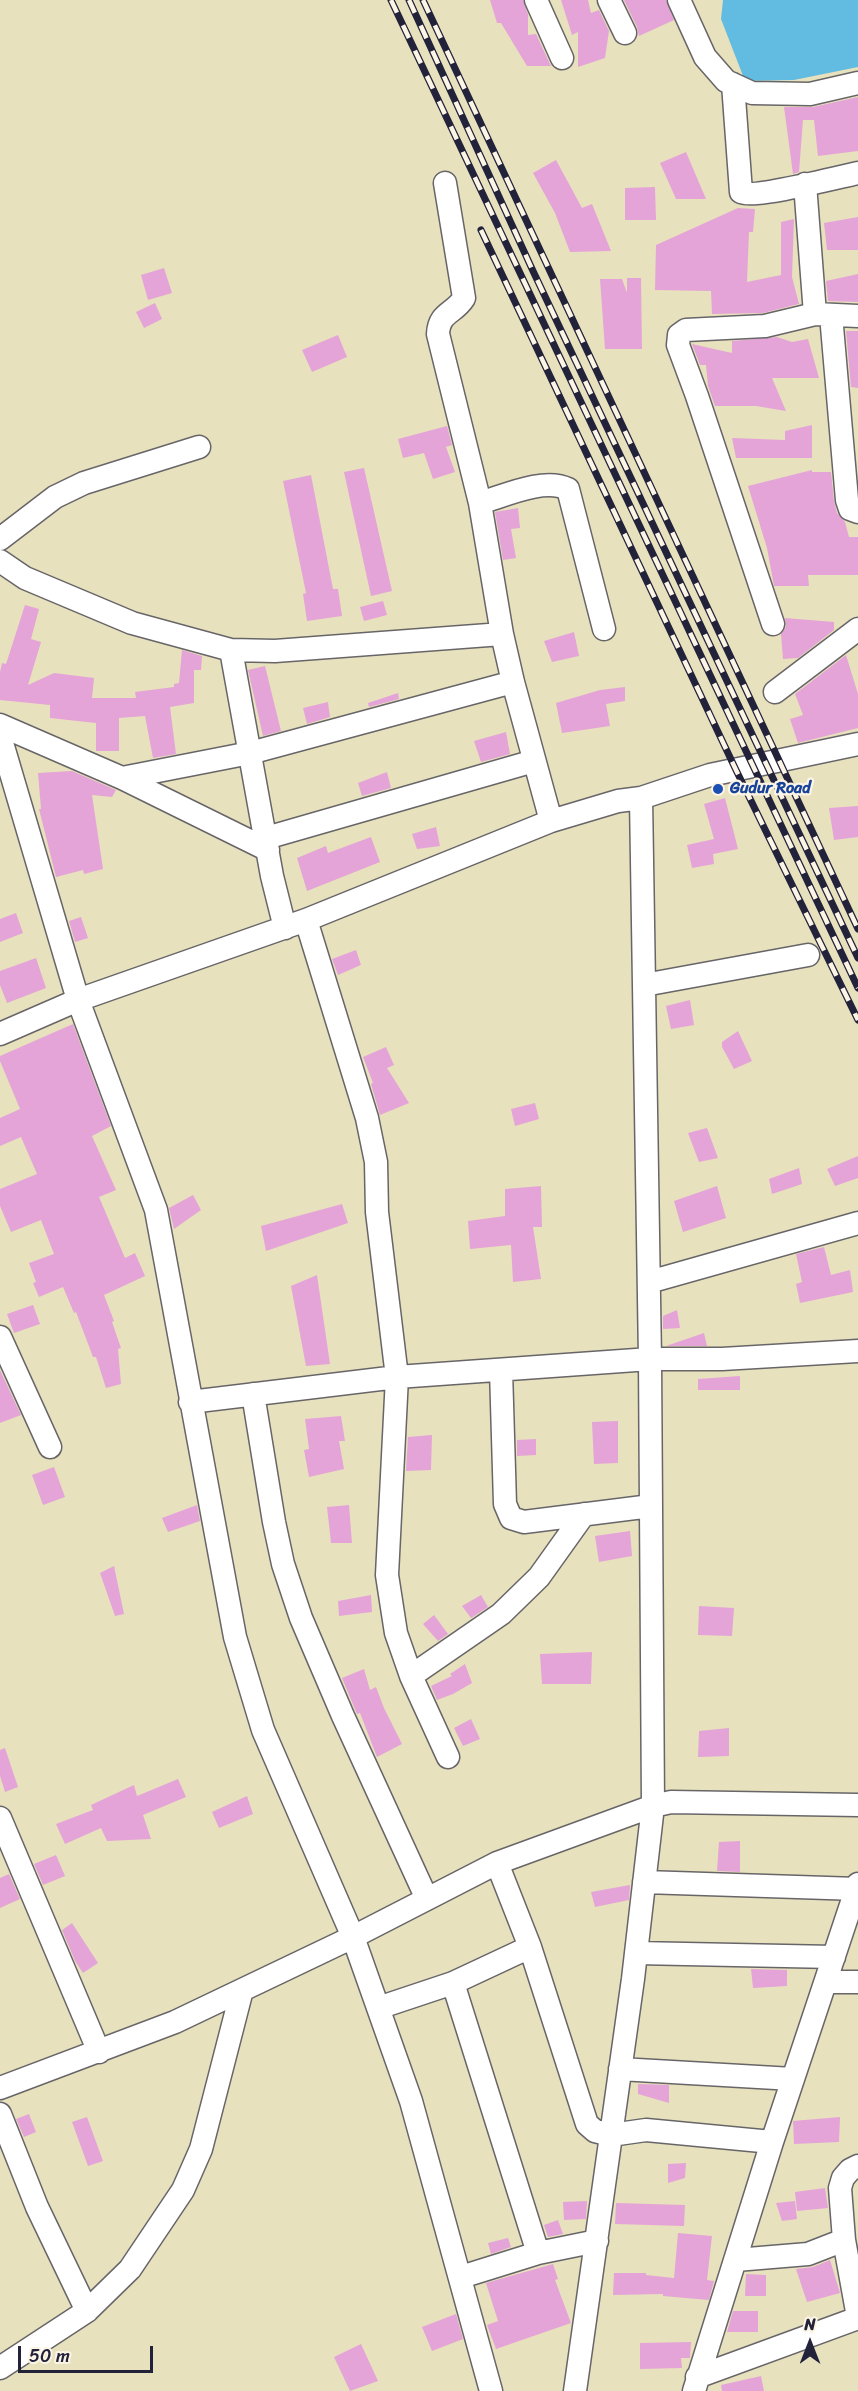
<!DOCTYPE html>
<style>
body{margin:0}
#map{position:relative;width:858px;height:2391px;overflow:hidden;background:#e8e1bd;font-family:Sriracha,sans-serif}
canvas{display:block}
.north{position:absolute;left:780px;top:2313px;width:60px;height:60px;-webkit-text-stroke:4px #fcf5e5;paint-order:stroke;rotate:0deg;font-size:16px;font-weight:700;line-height:24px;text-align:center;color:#22223b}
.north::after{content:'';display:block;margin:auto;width:21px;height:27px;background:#22223b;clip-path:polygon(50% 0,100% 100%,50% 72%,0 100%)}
.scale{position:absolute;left:18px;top:2346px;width:135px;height:27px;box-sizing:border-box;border:3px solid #22223b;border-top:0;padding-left:8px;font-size:18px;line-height:21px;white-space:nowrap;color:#22223b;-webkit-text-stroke:4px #fcf5e5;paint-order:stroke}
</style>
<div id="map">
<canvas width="858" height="2391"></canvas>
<div class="north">N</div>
<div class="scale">50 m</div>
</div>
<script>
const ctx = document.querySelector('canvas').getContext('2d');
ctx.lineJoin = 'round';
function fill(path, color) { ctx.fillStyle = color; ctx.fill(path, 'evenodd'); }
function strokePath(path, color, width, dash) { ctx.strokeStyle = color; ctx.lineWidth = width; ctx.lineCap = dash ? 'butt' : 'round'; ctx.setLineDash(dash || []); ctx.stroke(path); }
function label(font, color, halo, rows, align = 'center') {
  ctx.font = font + ' Sriracha,sans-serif'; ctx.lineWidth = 4.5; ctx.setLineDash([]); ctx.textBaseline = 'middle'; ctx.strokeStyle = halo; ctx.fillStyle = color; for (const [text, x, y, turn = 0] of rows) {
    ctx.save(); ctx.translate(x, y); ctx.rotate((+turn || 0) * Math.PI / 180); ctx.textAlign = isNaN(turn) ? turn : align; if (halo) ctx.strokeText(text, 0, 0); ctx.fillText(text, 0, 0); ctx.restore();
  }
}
const water = new Path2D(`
 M723 0H858V67L794 80 745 81 721 19Z`);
const building = new Path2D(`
 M490 0H523L528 14V35L536 34 551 66H527L501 23H497Z
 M561 0H588L591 13 599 10 609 31 605 58 578 67V32L572 35Z
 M624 0H666L674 20 639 36 637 27Z
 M858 97V151L818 156 814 120H803L799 172 793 174 784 107H813Z
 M686 152 706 199H676L660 163Z
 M556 160 582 208 592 204 611 251 570 252 555 213 533 173Z
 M655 187 656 220H625V188Z
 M738 208 755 209 753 232H749L747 282 781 275V222L794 219 792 277 799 304 763 313 712 314 711 291 655 290 656 245Z
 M858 217V250H827L824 223Z
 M164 268 172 293 148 300 141 275Z
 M858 274V302L828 301 826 281Z
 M627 278H641L642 349H605L600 279H622L627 293Z
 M155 303 162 319 144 328 136 312Z
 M846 331H858V388L851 387Z
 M338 335 347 357 312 372 302 350Z
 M777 337 792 342 808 339 819 378H772L786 411 756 406H715L708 386 706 365H700L692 344 732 353V341Z
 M812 425V458H736L732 438 785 440V431Z
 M447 426 452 445 446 447 455 472 433 479 424 453 403 458 398 439Z
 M364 468 392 591 371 596 344 472Z
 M812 470V472H831L834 501 837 513 845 522 849 537H858V575H808L809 586H774L767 548 748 486Z
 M311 475 333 589H338L342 616 307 621 303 594 306 593 283 481Z
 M518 508 520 528 511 529 516 558 503 560 495 512Z
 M383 601 387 615 364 621 360 607Z
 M25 605 39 609 31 639 41 642 28 685 54 673 94 678 92 698H136L135 692 174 687V684L179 683 182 650 202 656 201 670H194V703L170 707 176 754 153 758 145 716 119 718V751H96V723L50 718V705L0 700V672L2 663 6 664Z
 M785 618 834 622V630L798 658 783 659 781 634 786 627Z
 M574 632 579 656 552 662 544 641Z
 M846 655 858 694V728L798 743 790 719 803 715 795 694Z
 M265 666 281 731 263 736 248 670Z
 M625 687V701L606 704 610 726 562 733 556 703 600 690Z
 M398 693 399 699 369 707 368 703Z
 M328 702 330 717 307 724 303 708Z
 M506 732 510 754 481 762 474 741Z
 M72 771 116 790 112 797 92 795 103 869 84 874 83 870 56 877 39 809H41L38 773Z
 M387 772 391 788 362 796 358 783Z
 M725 798 738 849 713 854 714 864 692 868 687 845 714 839 704 804Z
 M858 806V837L834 840 829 808Z
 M436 827 440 846 417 849 412 834Z
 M371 837 380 862 307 891 297 858 326 846 328 853Z
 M16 913 23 933 0 942V919Z
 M81 917 88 938 75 942 69 921Z
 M356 950 361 965 338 975 332 959Z
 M36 958 46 988 7 1003 0 985V971Z
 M690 1000 694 1025 671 1029 666 1006Z
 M73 1024 111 1126 92 1136 116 1190 99 1197 125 1258 135 1253 145 1276 104 1295 114 1321 112 1322 121 1348 118 1349 121 1384 106 1388 96 1357H93L76 1312 74 1313 63 1287 39 1297 33 1283 36 1282 29 1263 54 1254 41 1220 11 1232 0 1206V1189L37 1174 21 1137 0 1146V1118L20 1109 0 1061V1056Z
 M738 1031 752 1061 734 1069 722 1047V1042Z
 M386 1047 394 1065 387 1068 409 1103 380 1115 371 1084 373 1083 363 1057Z
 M535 1103 539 1119 515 1126 511 1109Z
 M707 1128 718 1158 699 1162 688 1133Z
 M858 1156V1178L835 1186 827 1169Z
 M799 1168 802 1184 772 1194 769 1179Z
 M541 1186 542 1227H533L541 1279 513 1282 511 1245 470 1249 468 1221 505 1216V1189Z
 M717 1186 726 1218 683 1232 674 1201Z
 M193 1195 201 1210 174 1229 169 1208Z
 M342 1204 348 1223 266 1251 261 1226Z
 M824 1247 831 1275 850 1270 853 1292 800 1303 796 1284 802 1282 796 1254Z
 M317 1275 330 1364 306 1366 291 1286Z
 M33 1305 40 1324 14 1333 7 1314Z
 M677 1310 680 1328 663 1329V1316Z
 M704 1333 707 1346H666Z
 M0 1370 21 1415 0 1423Z
 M740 1376V1390H698V1379Z
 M341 1416 345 1441H339L344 1469 309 1477 304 1450 309 1449 305 1419Z
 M618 1421V1463L594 1464 592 1422Z
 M432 1435 431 1470 406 1471 408 1437Z
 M536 1439V1455L517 1456V1440Z
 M54 1467 65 1497 43 1505 32 1475Z
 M197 1505 200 1521 168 1532 162 1518Z
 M349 1505 352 1543H331L327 1507Z
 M630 1531 632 1556 599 1562 595 1536Z
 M114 1566 124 1614 115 1616 100 1573Z
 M371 1595 372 1612 339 1616 338 1601Z
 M481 1595 488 1607 471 1618 462 1606Z
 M699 1606 734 1608 732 1636 698 1635Z
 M434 1615 448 1634 438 1641 423 1624Z
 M592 1652 591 1684H542L540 1654Z
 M465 1664 472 1683 453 1694 437 1700 431 1686 452 1676 450 1674Z
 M364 1669 370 1690 376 1687 384 1708 402 1744 377 1757 360 1713 357 1714 342 1678Z
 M471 1719 480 1739 463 1746 454 1728Z
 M729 1728V1756L698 1757 699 1731Z
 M5 1748 18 1787 5 1792 0 1776V1750Z
 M178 1779 186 1797 143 1815 151 1839 107 1841 101 1828 65 1844 56 1824 93 1810 91 1805 134 1785 137 1796Z
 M247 1796 253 1814 219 1828 212 1812Z
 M740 1841V1872L717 1871 719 1842Z
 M56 1855 65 1876 43 1885 34 1864Z
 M9 1874 20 1899 0 1908V1878Z
 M630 1885 629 1900 595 1907 591 1892Z
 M72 1923 98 1963 83 1973 75 1961 62 1930Z
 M751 1969 787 1970V1986L753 1988Z
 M638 2084 669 2085V2103L638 2094Z
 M29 2114 36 2132 24 2137 16 2119Z
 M87 2117 103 2161 88 2166 72 2122Z
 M840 2117 839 2142 794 2144 793 2121Z
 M686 2163 685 2178 668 2183V2164Z
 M825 2188 828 2208 797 2211 795 2192Z
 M587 2201 586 2219 564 2220 563 2202Z
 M795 2201 797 2219 782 2221 776 2203Z
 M616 2203 685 2205 684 2226 615 2224Z
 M558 2220 563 2234 548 2237 544 2225Z
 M678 2233 712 2236 707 2280 714 2281 709 2300 663 2296V2294L613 2295 614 2273H646V2275L674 2278Z
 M508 2238 511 2247 491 2254 488 2243Z
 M830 2260 840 2293 807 2302 796 2269 813 2267Z
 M553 2264 558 2279 555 2280 571 2323 496 2349 487 2325 498 2321 486 2283Z
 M746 2274 766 2275V2296H745Z
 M733 2311H758V2332H727Z
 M456 2314 463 2339 432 2351 422 2327Z
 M691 2342 690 2358H681L682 2368 640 2369V2343Z
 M361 2344 378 2381 350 2391 334 2357Z
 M761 2376 764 2391H722L721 2385Z`);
const minor = new Path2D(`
 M536 0 562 58
 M609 0 625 33
 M679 0 705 57 726 81 752 93 810 94 858 83
 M733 84 741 192C753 199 839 177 858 173
 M445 183 464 298C454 314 439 312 438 334L480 503 502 634 513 682 551 821
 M805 184 815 314
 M831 315 847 500 850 509 858 512
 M480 503C504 496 544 477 568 489L604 629
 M0 539 55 497 84 483 199 447
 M0 561 25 578 132 623 231 650 275 651 502 634
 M773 624 697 396 678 345 679 335 686 330 765 326 815 314 858 316
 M231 650 272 876 285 928
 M775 692 858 629
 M0 725 122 778 268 850
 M0 736 78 1000 156 1210 235 1637 263 1730 353 1937 411 2101 491 2391
 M122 778 250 753 513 682
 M266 838 534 761
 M306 920 367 1118 376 1162 377 1212 397 1377 387 1575 396 1633 411 1676 448 1757
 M644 985 808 955
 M0 1034 78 1000 306 920 551 821 618 801 641 798 710 775 858 744
 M649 1282 858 1223
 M0 1337 50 1447
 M501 1370 505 1504 511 1518 524 1522 651 1506
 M253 1394 274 1522 283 1564 301 1618 343 1716 427 1899
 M190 1402 397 1377 650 1359H722L858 1351
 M411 1676 501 1614 539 1577 584 1514
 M0 1818 99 2052
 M497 1863 530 1947 587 2124 595 2131 611 2135 646 2130 772 2142
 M644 1882 858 1889
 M636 1953 834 1957
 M826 1982H858
 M453 1983 538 2253
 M378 2008 453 1983 530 1947
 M620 2069 793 2079
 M0 2088 175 2022 353 1937 497 1863 653 1806 671 1802 858 1805
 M0 2114 37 2207 87 2311
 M858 2166 850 2170 843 2178 840 2188 844 2240 858 2317
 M736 2260 808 2254 844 2240
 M461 2277 538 2253 597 2241
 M0 2368 87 2311 130 2269 183 2190 201 2149 242 1990
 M697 2377 858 2318
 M575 2391 633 1979 653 1806 650 1359 641 798
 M694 2391 772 2142 858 1884`);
const rail = new Path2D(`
 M391 0 858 988
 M409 0 533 271 858 958
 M423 0 858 929
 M481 230 736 770 858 1020`);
const markers = [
 [718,789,6,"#1a4fb4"]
];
const transitNames = [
 ["Gudur Road",730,789]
];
fill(water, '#62bbe0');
fill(building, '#e4a4d8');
strokePath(minor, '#676568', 25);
strokePath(minor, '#fff', 22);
strokePath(rail, '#22223b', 7);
strokePath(rail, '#fcf5e5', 4.5, [14]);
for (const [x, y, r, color] of markers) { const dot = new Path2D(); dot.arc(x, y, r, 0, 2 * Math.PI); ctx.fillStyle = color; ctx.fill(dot); strokePath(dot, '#fcf5e5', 2); }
label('bold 16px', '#164399', '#fcf5e5', transitNames, 'left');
</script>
